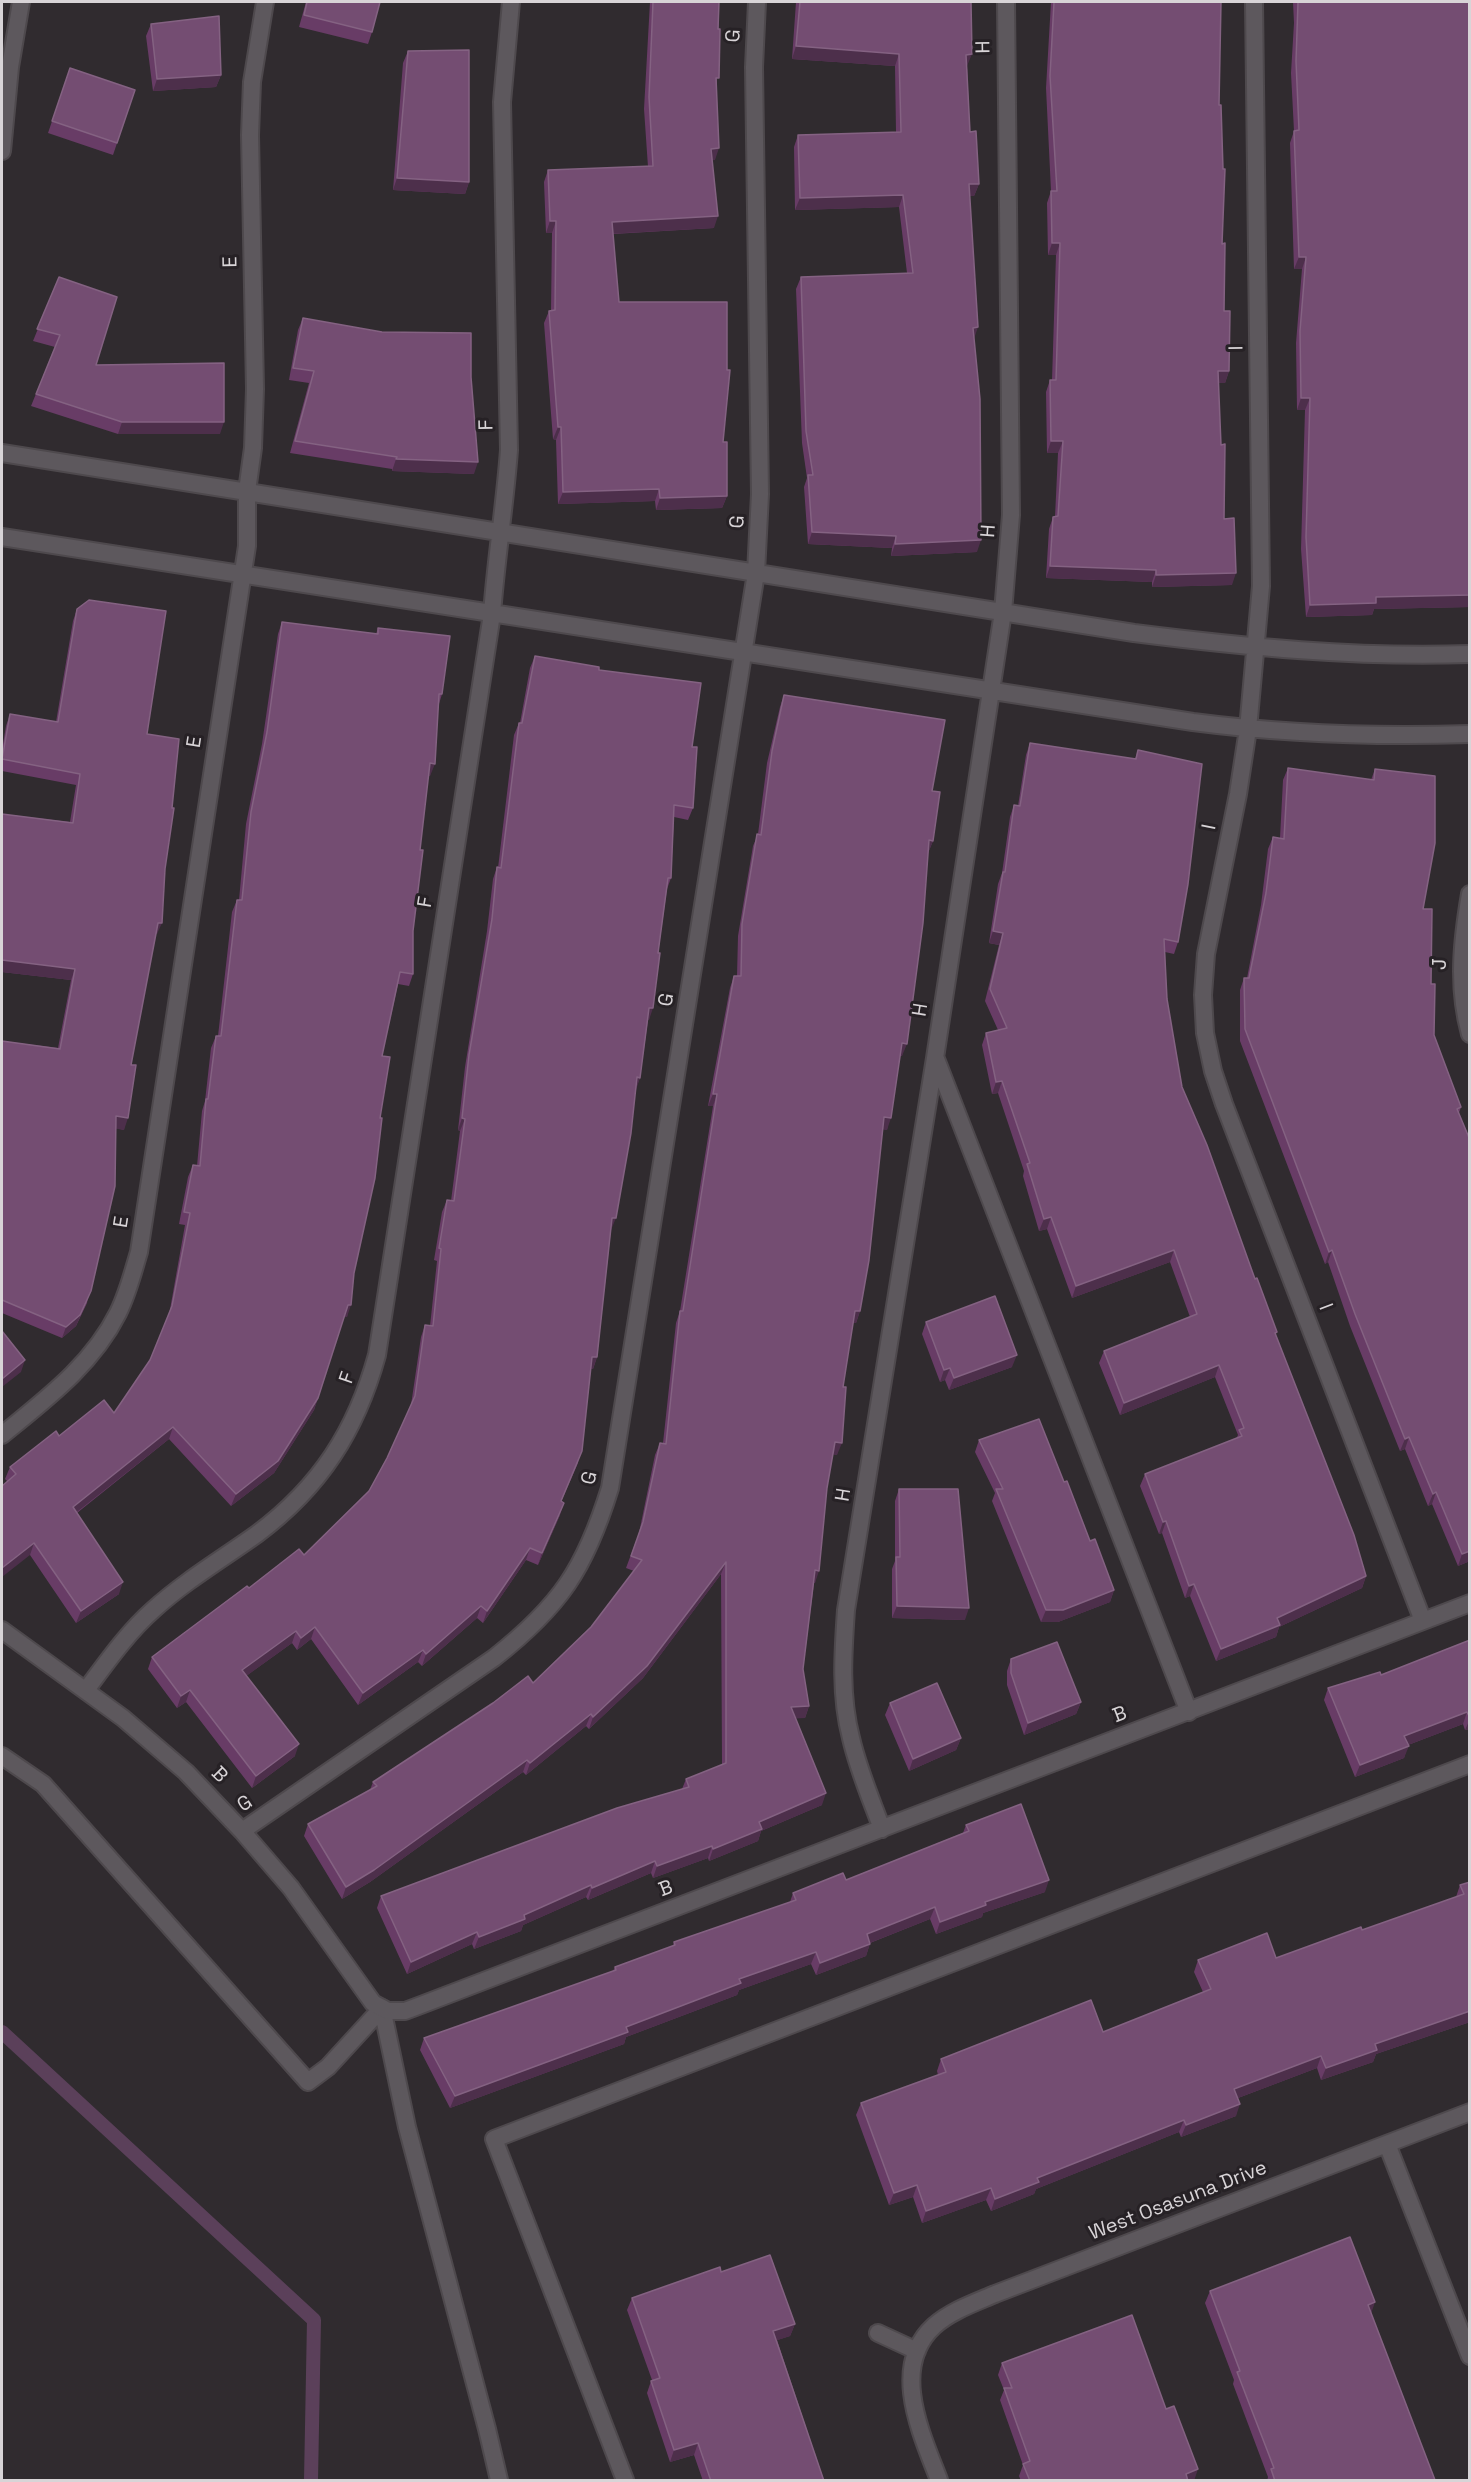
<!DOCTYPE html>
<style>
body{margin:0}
#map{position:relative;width:1471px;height:2482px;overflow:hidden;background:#302b2f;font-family:"Space Grotesk",sans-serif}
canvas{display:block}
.frame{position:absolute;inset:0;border:3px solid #d8d4d7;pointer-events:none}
</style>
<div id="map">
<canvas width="1471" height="2482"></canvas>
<div class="frame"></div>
</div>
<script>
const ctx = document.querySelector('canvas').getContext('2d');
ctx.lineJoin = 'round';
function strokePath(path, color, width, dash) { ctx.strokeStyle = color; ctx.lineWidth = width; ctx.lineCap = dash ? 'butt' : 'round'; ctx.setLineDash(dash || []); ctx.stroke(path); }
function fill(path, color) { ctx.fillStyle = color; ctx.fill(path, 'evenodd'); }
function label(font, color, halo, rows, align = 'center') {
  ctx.font = font + ' "Space Grotesk",sans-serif'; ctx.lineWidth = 6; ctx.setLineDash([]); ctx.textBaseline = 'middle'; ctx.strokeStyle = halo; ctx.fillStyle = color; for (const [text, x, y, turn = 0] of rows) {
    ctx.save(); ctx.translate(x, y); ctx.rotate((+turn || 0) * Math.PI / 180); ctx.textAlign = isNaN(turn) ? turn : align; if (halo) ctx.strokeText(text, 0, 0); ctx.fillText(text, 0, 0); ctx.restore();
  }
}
const stream = new Path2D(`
 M2 2032 314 2320 311 2480`);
const service = new Path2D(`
 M2 1756 43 1784 308 2082 328 2067 382 2008
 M382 2008 407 2127 487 2429 499 2480
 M625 2480 494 2139 1470 1764`);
const minor = new Path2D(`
 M1254 2 1261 586 1248 729 1238 794 1206 954 1203 995 1205 1033 1213 1071 1224 1104 1423 1621
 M2 151 10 67 21 2
 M2 453 1134 633C1245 647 1357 658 1470 654
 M2 537 1193 722C1285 734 1377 737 1470 734
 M1470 894C1462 941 1457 987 1470 1034
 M936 1059 1189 1712
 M2 1435C46 1399 92 1365 118 1313 128 1293 133 1272 139 1252L247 546V491L253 448 255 389 250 135 252 82 265 2
 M2 1630 123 1718 186 1772 242 1831 291 1888 373 2003 388 2011H405L421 2005 1470 1603
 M86 1690C107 1662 127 1633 153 1610 185 1581 222 1559 257 1534 320 1487 356 1431 377 1355L492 614C496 559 505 505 509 450L502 102 511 2
 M882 1829C871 1799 858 1769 851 1738 840 1696 843 1653 846 1610L935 1058 1003 612 1011 515 1006 2
 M242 1831 494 1658C560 1606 585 1569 610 1488L756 573 760 494 754 67 757 2
 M1387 2144 1470 2356
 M878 2333 917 2351
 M939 2480C922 2435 889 2367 934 2326 951 2311 974 2303 995 2294L1470 2112`);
const wall = new Path2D(`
 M306 2H380L372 32 368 44 299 27Z
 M650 2H719L715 160H712L714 228 613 234 619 302 723 442 727 496 722 508 656 510 655 501 558 504 556 440 553 439 544 323 549 311H551L552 233H546L544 182 548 170 648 167 644 109Z
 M796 2H971L967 66 970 132 979 184 974 196H969L974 339 977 552 891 556 892 548 808 544 804 487 807 478 802 443 796 289 801 277 907 273 899 207 795 210 794 147 798 135 896 132 895 66 792 59Z
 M1051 2H1221L1219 105 1224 311 1229 371 1225 383H1218L1224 519 1232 585 1152 587V582L1046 578 1049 529 1053 517H1055L1058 453H1047L1046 392 1050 380H1052L1056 255H1048L1047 203 1051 191 1046 88Z
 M1293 2H1470V607L1374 609 1372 615 1306 617 1301 549 1305 410H1297L1296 343 1302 269H1294L1290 143 1294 131 1291 73 1294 23Z
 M151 24 221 75 216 87 153 91 146 36Z
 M408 51 469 182 465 194 393 190 403 63Z
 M70 68 135 90 113 155 48 133Z
 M59 277 96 365 220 434H118L31 406 55 347 33 341Z
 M303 318 471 377 474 474 392 471V469L290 453 309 383 289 380 298 330Z
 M77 609 147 734 165 869 157 934H156L131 1065 124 1130 116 1128 87 1303 76 1326 62 1338 2 1313V1041L58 1048 71 980 2 972V814L70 822 76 785 2 771V750L6 726 10 714 56 722 73 621Z
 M282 622 376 634 378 628 442 694 439 704 430 776H428L420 850 413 931V974L409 986 398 984 382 1056 354 1273 347 1317H344L314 1410 274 1473 231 1506 169 1439 77 1513 119 1594 76 1623 30 1555 7 1481 5 1479 10 1467 59 1436 114 1413 150 1360 169 1315 185 1225 179 1224 188 1177 193 1165 197 1166 202 1111 205 1101 211 1048 216 1036H218L232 912 237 900H239L246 824 262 744 278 634Z
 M535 656 599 670 692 747 693 808 688 820 674 817 671 878 667 889 649 1020H648L640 1078 635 1090 611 1230 597 1357 593 1369H591L578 1463 561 1502 560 1515 538 1565 526 1560 483 1623 477 1618 422 1666 418 1662 358 1705 311 1639 297 1650 292 1643 246 1676 295 1756 252 1788 186 1702 177 1708 148 1669 152 1657 249 1588 304 1555 369 1491 387 1458 411 1405 421 1337 425 1325 430 1326 437 1261 434 1260 442 1212 447 1200 451 1201 460 1131 458 1130 465 1067 487 931 493 879 497 867 498 868 514 735 519 723H520L530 668Z
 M784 695 932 791 933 841 928 853 902 1056H900L887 1130 883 1129 860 1311 856 1323H853L843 1387 837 1455 833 1454 827 1488 815 1583H814L803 1669 809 1706 805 1718H795L822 1805 761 1831 758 1841 709 1861 708 1858 653 1878 651 1873 588 1900 586 1897 523 1925 521 1931 474 1949 472 1944 407 1974 377 1908 381 1896 682 1789 686 1779 722 1765 721 1574 643 1678 589 1729 586 1726 526 1775 523 1772 370 1882 342 1899 304 1836 308 1824 370 1790 373 1782 533 1683 591 1627 634 1571 626 1568 639 1533 655 1455 660 1443H663L676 1323 680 1311 713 1106H708L730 988 734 976H737L738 936 753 846 758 834 767 763 780 707Z
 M1030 743 1135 759 1138 750 1178 942 1174 954 1165 952 1167 999 1182 1087 1366 1576 1362 1588 1279 1627 1276 1637 1216 1661 1190 1596 1185 1598 1162 1533 1159 1534 1140 1486 1145 1474 1236 1439 1238 1435 1215 1377 1120 1415 1099 1363 1104 1351 1190 1317 1170 1262 1072 1298 1047 1229 1039 1231 1023 1176 1024 1171 998 1093 992 1094 982 1045 986 1033 998 1030 985 1001 999 945 989 943 998 884 1002 873 1010 817 1014 805 1018 806 1026 755Z
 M1288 768 1371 780 1375 769 1423 909 1431 984 1434 1035 1461 1107 1459 1113 1470 1140V1561L1458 1566 1432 1504 1428 1506 1405 1449 1400 1451 1350 1326 1328 1262 1325 1264 1240 1041V990L1244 978H1247L1261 905 1268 849 1273 837 1280 838 1283 780Z
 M926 1322 1012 1367 949 1390 945 1380 940 1382 922 1334Z
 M979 1440 1064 1482 1090 1541 1114 1590 1110 1602 1058 1622H1041L992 1501 995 1493 975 1452Z
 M899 1489 965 1620 892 1618V1569L895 1561V1501Z
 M1470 1640V1729L1465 1730 1463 1724 1408 1745 1404 1758 1355 1777 1324 1700 1328 1688 1381 1675Z
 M1011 1659 1081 1702 1076 1714 1024 1735 1007 1685V1671Z
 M890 1703 961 1738 956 1750 909 1771 885 1715Z
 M966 1825 1045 1892 983 1913 982 1917 936 1934 930 1919 870 1943 866 1956 816 1975 811 1964 739 1990 737 1995 626 2037 624 2044 450 2108 420 2050 424 2038 613 1971 615 1967 673 1946 674 1942 790 1902 793 1893 846 1880 963 1833Z
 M1470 1882V2022L1376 2054 1373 2062 1321 2080 1317 2068 1238 2098 1236 2116 1181 2137 1179 2132 1036 2189 1034 2194 991 2211 986 2200 922 2223 913 2197 889 2205 856 2115 861 2103 938 2075 937 2071 941 2059 1103 2032 1203 1992 1194 1972 1198 1960 1276 1958 1362 1930 1456 1897 1460 1885Z
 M721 2272 795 2324 790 2336 777 2340 824 2481H703L694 2455 670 2462 647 2393 651 2381 652 2380 627 2310 632 2298Z
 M1210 2291 1371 2314 1435 2481H1267L1268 2477 1233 2384 1234 2380 1205 2303Z
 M1002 2363 1166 2409 1194 2481H1021L1019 2476 1023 2465 1000 2400 1004 2390 998 2375Z`);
const shadedWall = new Path2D(`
 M796 46 899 54 895 66 792 59Z
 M972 54 967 66 962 67 966 55Z
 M221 75 216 87 153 91 157 79Z
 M719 148 715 160 707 161 711 149Z
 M397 178 469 182 465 194 393 190Z
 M969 184H979L974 196H964Z
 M903 195 899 207 795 210 800 198Z
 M718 216 714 228 607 234 612 222Z
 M550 221H556L552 233H546Z
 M1052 243H1060L1056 255H1048Z
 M1299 257H1306L1302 269H1294Z
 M978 327 974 339 973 328Z
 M1218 371H1229L1225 383H1213Z
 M1301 398H1310L1305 410H1297Z
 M122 422H224L220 434H118Z
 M558 427H561L556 440 553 439Z
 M1051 441H1063L1058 453H1047Z
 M396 459 478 462 474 474 392 471Z
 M659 489 655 501 558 504 563 492Z
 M727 496 722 508 656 510 660 498Z
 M812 532 896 536 892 548 808 544Z
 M981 540 977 552 891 556 895 544Z
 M1050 566 1156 570 1152 582 1046 578Z
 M1236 573 1232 585 1152 587 1156 575Z
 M1470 595V607L1374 609 1372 615 1306 617 1310 605 1376 597Z
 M430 763 435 764 430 776 425 775Z
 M929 840 933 841 928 853Z
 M158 923H162L157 934H154Z
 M993 931 1003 933 999 945 989 943Z
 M2 960 75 969 71 980 2 972Z
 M649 1008H653L649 1020H645Z
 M902 1043 907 1044 902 1056 898 1055Z
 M637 1077 640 1078 636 1090 632 1089Z
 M1002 1081 998 1093 992 1094 996 1082Z
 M713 1094H717L713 1106H708Z
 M116 1116 128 1118 124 1130 112 1128Z
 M884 1117 891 1118 887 1130 880 1129Z
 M462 1118 465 1119 460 1131 458 1130Z
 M1051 1217 1047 1229 1039 1231 1044 1219Z
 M612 1218H616L611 1230H608Z
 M1174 1250 1170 1262 1072 1298 1076 1286Z
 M1332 1250 1328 1262 1325 1264 1329 1252Z
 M91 1291 76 1326 62 1338 66 1327Z
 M348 1305H351L347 1317H343Z
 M855 1311H860L856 1323H850Z
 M1017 1355 1012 1367 949 1390 954 1378Z
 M592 1357H597L593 1369H588Z
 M25 1360 21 1372 2 1387V1379Z
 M1219 1365 1215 1377 1120 1415 1124 1403Z
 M950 1368 945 1380 940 1382 944 1370Z
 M318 1398 314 1410 274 1473 231 1506 236 1494Z
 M173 1427 169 1439 68 1519 73 1507Z
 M1409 1437 1405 1449 1400 1451 1405 1439Z
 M835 1442 842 1443 837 1455 830 1454Z
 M1436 1492 1432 1504 1428 1506 1433 1494Z
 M564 1503 560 1515 538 1565 542 1553Z
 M1166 1521 1162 1533 1159 1534 1163 1522Z
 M34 1543 30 1555 2 1577V1568Z
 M530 1548 526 1560 483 1623 487 1611Z
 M1470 1551V1561L1458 1566 1462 1554Z
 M726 1562 721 1574 643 1678 589 1729 593 1717Z
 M815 1570 819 1571 815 1583 811 1582Z
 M1366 1576 1362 1588 1279 1627 1276 1637 1216 1661 1221 1649 1277 1618Z
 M123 1582 119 1594 76 1623 81 1611Z
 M1194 1584 1190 1596 1185 1598 1189 1586Z
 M1114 1590 1110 1602 1058 1622H1041L1046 1610Z
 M481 1606 477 1618 422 1666 426 1654Z
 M897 1606 969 1608 965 1620 892 1618Z
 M315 1627 311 1639 297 1650 301 1638Z
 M296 1631 292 1643 238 1682 242 1670Z
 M423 1650 418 1662 358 1705 363 1693Z
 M190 1690 186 1702 177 1708 181 1696Z
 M1081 1702 1076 1714 1024 1735 1028 1723Z
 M809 1706 805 1718 786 1719 791 1707Z
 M1467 1712 1463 1724 1400 1748 1404 1736Z
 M591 1714 586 1726 526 1775 530 1763Z
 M1470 1719V1729L1465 1730Z
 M961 1738 956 1750 909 1771 913 1759Z
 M299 1744 295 1756 252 1788 256 1776Z
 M1409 1746 1404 1758 1355 1777 1360 1765Z
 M527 1760 523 1772 370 1882 342 1899 346 1887Z
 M826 1793 822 1805 761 1831 758 1841 709 1861 713 1849 759 1822Z
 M712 1846 708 1858 653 1878 657 1866Z
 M655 1861 651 1873 588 1900 592 1888Z
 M1049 1880 1045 1892 983 1913 982 1917 936 1934 940 1922 985 1902Z
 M591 1885 586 1897 523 1925 521 1931 474 1949 479 1937 524 1915Z
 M935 1907 930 1919 862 1946 867 1934Z
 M477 1932 472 1944 407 1974 411 1962Z
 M870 1944 866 1956 816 1975 820 1963Z
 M816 1952 811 1964 739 1990 737 1995 626 2037 624 2044 450 2108 455 2096 626 2027 739 1979Z
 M1470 2011V2022L1376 2054 1373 2062 1321 2080 1326 2068 1375 2044Z
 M1321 2056 1317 2068 1230 2101 1234 2089Z
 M1240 2104 1236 2116 1181 2137 1186 2125Z
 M1184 2120 1179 2132 1036 2189 1034 2194 991 2211 995 2199 1037 2178Z
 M917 2185 913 2197 889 2205 894 2193Z
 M991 2188 986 2200 922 2223 926 2211Z
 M1375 2302 1371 2314 1368 2305Z
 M795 2324 790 2336 769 2343 773 2331Z
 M698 2443 694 2455 670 2462 674 2450Z
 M1198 2469 1194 2481H1183L1186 2474Z`);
const building = new Path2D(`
 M307 2H380L372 32 304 15Z
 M653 2H719L718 29H720L719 78H716L719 148 711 149 718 216 612 222 619 302H727V370H730L723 442H727V496L660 498 659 489 563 492 561 427H558L549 311 555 310 556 221H550L548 170 653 166 649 97Z
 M800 2H971L972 54 966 55 970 132 976 131 979 184H969L978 327 973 328 980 399 981 540 895 544 896 536 812 532 808 475H813L806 431 801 277 913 273 903 195 800 198 798 135 901 132 899 54 796 46Z
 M1054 2H1221L1219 105H1221L1223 169H1225L1222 244 1225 243 1224 311H1230L1229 371H1218L1221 445 1225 444 1224 519 1234 518 1236 573 1156 575V570L1050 566 1053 517 1058 516 1063 441H1051L1050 380H1056L1060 243H1052L1051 191H1057L1050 76Z
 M1298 2H1470V595L1376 597V603L1310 605 1306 537 1310 398H1301L1300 331 1306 257H1299L1294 131 1299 130 1296 61Z
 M219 16 221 75 157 79 151 24Z
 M469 50V182L397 178 408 51Z
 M70 68 135 90 117 143 52 121Z
 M59 277 117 297 96 365 224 363V422H122L36 394 60 335 37 329Z
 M303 318 382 332 471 333V377L478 462 396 459 397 457 295 441 314 371 293 368Z
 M89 600 166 611 147 734 179 739 172 808H174L165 869 162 923H158L131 1065H136L128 1118 116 1116 115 1186 91 1291 80 1315 66 1327 2 1300V1041L60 1049 75 969 2 960V814L73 823 80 774 2 759 10 714 58 722 77 609Z
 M282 622 378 634V628L450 636 442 694H439L435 764 430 763 420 850H423L413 931V974L400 972 382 1056 390 1057 380 1118H382L375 1178 354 1273 351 1305H348L318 1398 278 1461 236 1494 173 1427 73 1507 123 1582 81 1611 34 1543 2 1568V1486L16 1474 10 1467 56 1431 59 1436 104 1400 114 1413 150 1360 172 1306 190 1213 184 1212 193 1165 200 1166 206 1099H208L216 1036H221L237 900H242L251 812 267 732Z
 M535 656 599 667V670L701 683 692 747H697L693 808 674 805 671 878H668L658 953H660L653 1008H649L640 1078 637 1077 631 1133 616 1218H612L597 1357H592L582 1451 561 1501 564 1503 542 1553 530 1548 487 1611 481 1606 426 1654 423 1650 363 1693 315 1627 301 1638 296 1631 242 1670 299 1744 256 1776 190 1690 181 1696 152 1657 247 1586 249 1588 299 1549 304 1555 369 1491 387 1458 415 1396 425 1325 433 1326 441 1249 439 1248 447 1200 454 1201 465 1119 462 1118 469 1055 492 919 497 867 501 868 519 723H522Z
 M784 695 945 720 932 791 940 792 933 841 929 840 923 923 907 1044 902 1043 891 1118 884 1117 869 1260 860 1311H855L843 1387H846L842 1443 835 1442 827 1488 819 1571 815 1570 803 1669 809 1706 791 1707 826 1793 759 1822 762 1829 713 1849 712 1846 657 1866 655 1861 592 1888 591 1885 524 1915 525 1919 479 1937 477 1932 411 1962 381 1896 617 1808 689 1787 686 1779 726 1763V1562L647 1666 593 1717 591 1714 530 1763 527 1760 374 1870 346 1887 308 1824 377 1786 373 1782 493 1703 528 1676 533 1683 591 1627 642 1560 631 1556 643 1522 660 1443 666 1444 680 1311H683L717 1094H713L734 976H741L742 924 757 834 761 835 772 751Z
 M1030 743 1136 759 1138 750 1202 764 1188 884 1178 942 1164 939 1167 999 1182 1087 1207 1145 1255 1279 1257 1278 1277 1332 1275 1333 1354 1535 1366 1576 1277 1618 1280 1625 1221 1649 1194 1584 1189 1586 1166 1521 1163 1522 1145 1474 1242 1436 1239 1430 1244 1428 1219 1365 1124 1403 1104 1351 1197 1314 1174 1250 1076 1286 1051 1217 1044 1219 1027 1164 1030 1163 1002 1081 996 1082 986 1033 1007 1028 990 989 1003 933 993 931 1003 872H1005L1014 805 1020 806Z
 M1288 768 1374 780 1375 769 1435 776V843L1423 909H1432L1431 984H1435L1434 1035 1461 1107 1457 1109 1470 1140V1551L1462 1554 1436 1492 1433 1494 1409 1437 1405 1439 1355 1314 1332 1250 1329 1252 1245 1029 1244 978H1249L1266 893 1273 837 1284 839Z
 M995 1296 1017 1355 954 1378 950 1368 944 1370 926 1322Z
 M2 1331 25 1360 2 1379Z
 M1039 1419 1064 1482 1067 1481 1090 1541 1095 1539 1114 1590 1063 1610H1046L996 1489H1003L979 1440Z
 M899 1489H958L969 1608 897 1606 896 1557H900Z
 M1470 1640V1718L1467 1712 1404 1736 1409 1746 1360 1765 1328 1688 1380 1672 1381 1675Z
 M1057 1642 1081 1702 1028 1723 1011 1673V1659Z
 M937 1683 961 1738 913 1759 890 1703Z
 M1021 1804 1049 1880 985 1902 986 1905 940 1922 935 1907 867 1934 870 1944 820 1963 816 1952 739 1979 741 1983 626 2027 628 2032 455 2096 424 2038 616 1970 615 1967 675 1945 674 1942 796 1900 793 1893 843 1873 846 1880 969 1831 966 1825Z
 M1470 1882V2011L1375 2044 1377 2050 1326 2068 1321 2056 1234 2089 1240 2104 1186 2125 1184 2120 1037 2178 1039 2182 995 2199 991 2188 926 2211 917 2185 894 2193 861 2103 946 2072 941 2059 1091 2000 1103 2032 1211 1989 1198 1960 1267 1933 1276 1958 1361 1927 1362 1930 1464 1894 1460 1885Z
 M1350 2237 1375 2302 1368 2305 1435 2480 1433 2481H1275L1271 2469 1274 2468 1237 2372 1240 2371 1210 2291Z
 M770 2255 795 2324 773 2331 824 2481H711L698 2443 674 2450 651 2381 660 2378 632 2298 720 2267 721 2272Z
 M1132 2315 1166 2409 1174 2406 1198 2469 1186 2474 1188 2481H1030L1023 2464 1030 2461 1004 2388H1012L1002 2363Z`);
const streetNames = [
 ["G",734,36,-87],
 ["H",984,47,-91],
 ["E",231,262,-91],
 ["I",1237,348,-91],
 ["F",487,425,-91],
 ["G",738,522,-87],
 ["H",989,531,-86],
 ["E",195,742,-81],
 ["I",1210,827,-79],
 ["F",426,902,-81],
 ["J",1441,964,-90],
 ["G",667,1000,-81],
 ["H",921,1010,-81],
 ["E",122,1222,-81],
 ["I",1325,1307,69],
 ["F",348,1378,-71],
 ["G",590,1478,-77],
 ["H",844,1495,-81],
 ["B",1120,1715,-21],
 ["B",219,1775,45],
 ["G",245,1804,-33],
 ["B",666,1889,-21],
 ["West Osasuna Drive",1178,2201,-21]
];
strokePath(stream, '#5b405a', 14);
strokePath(service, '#4e494d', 20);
strokePath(minor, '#4e494d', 20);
strokePath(service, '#5d585d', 16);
strokePath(minor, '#5d585d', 16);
fill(wall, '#683c66');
fill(shadedWall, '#4d2f4b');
fill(building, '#744d72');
strokePath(building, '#846282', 1.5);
label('20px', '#d8d4d7', '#262125', streetNames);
</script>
